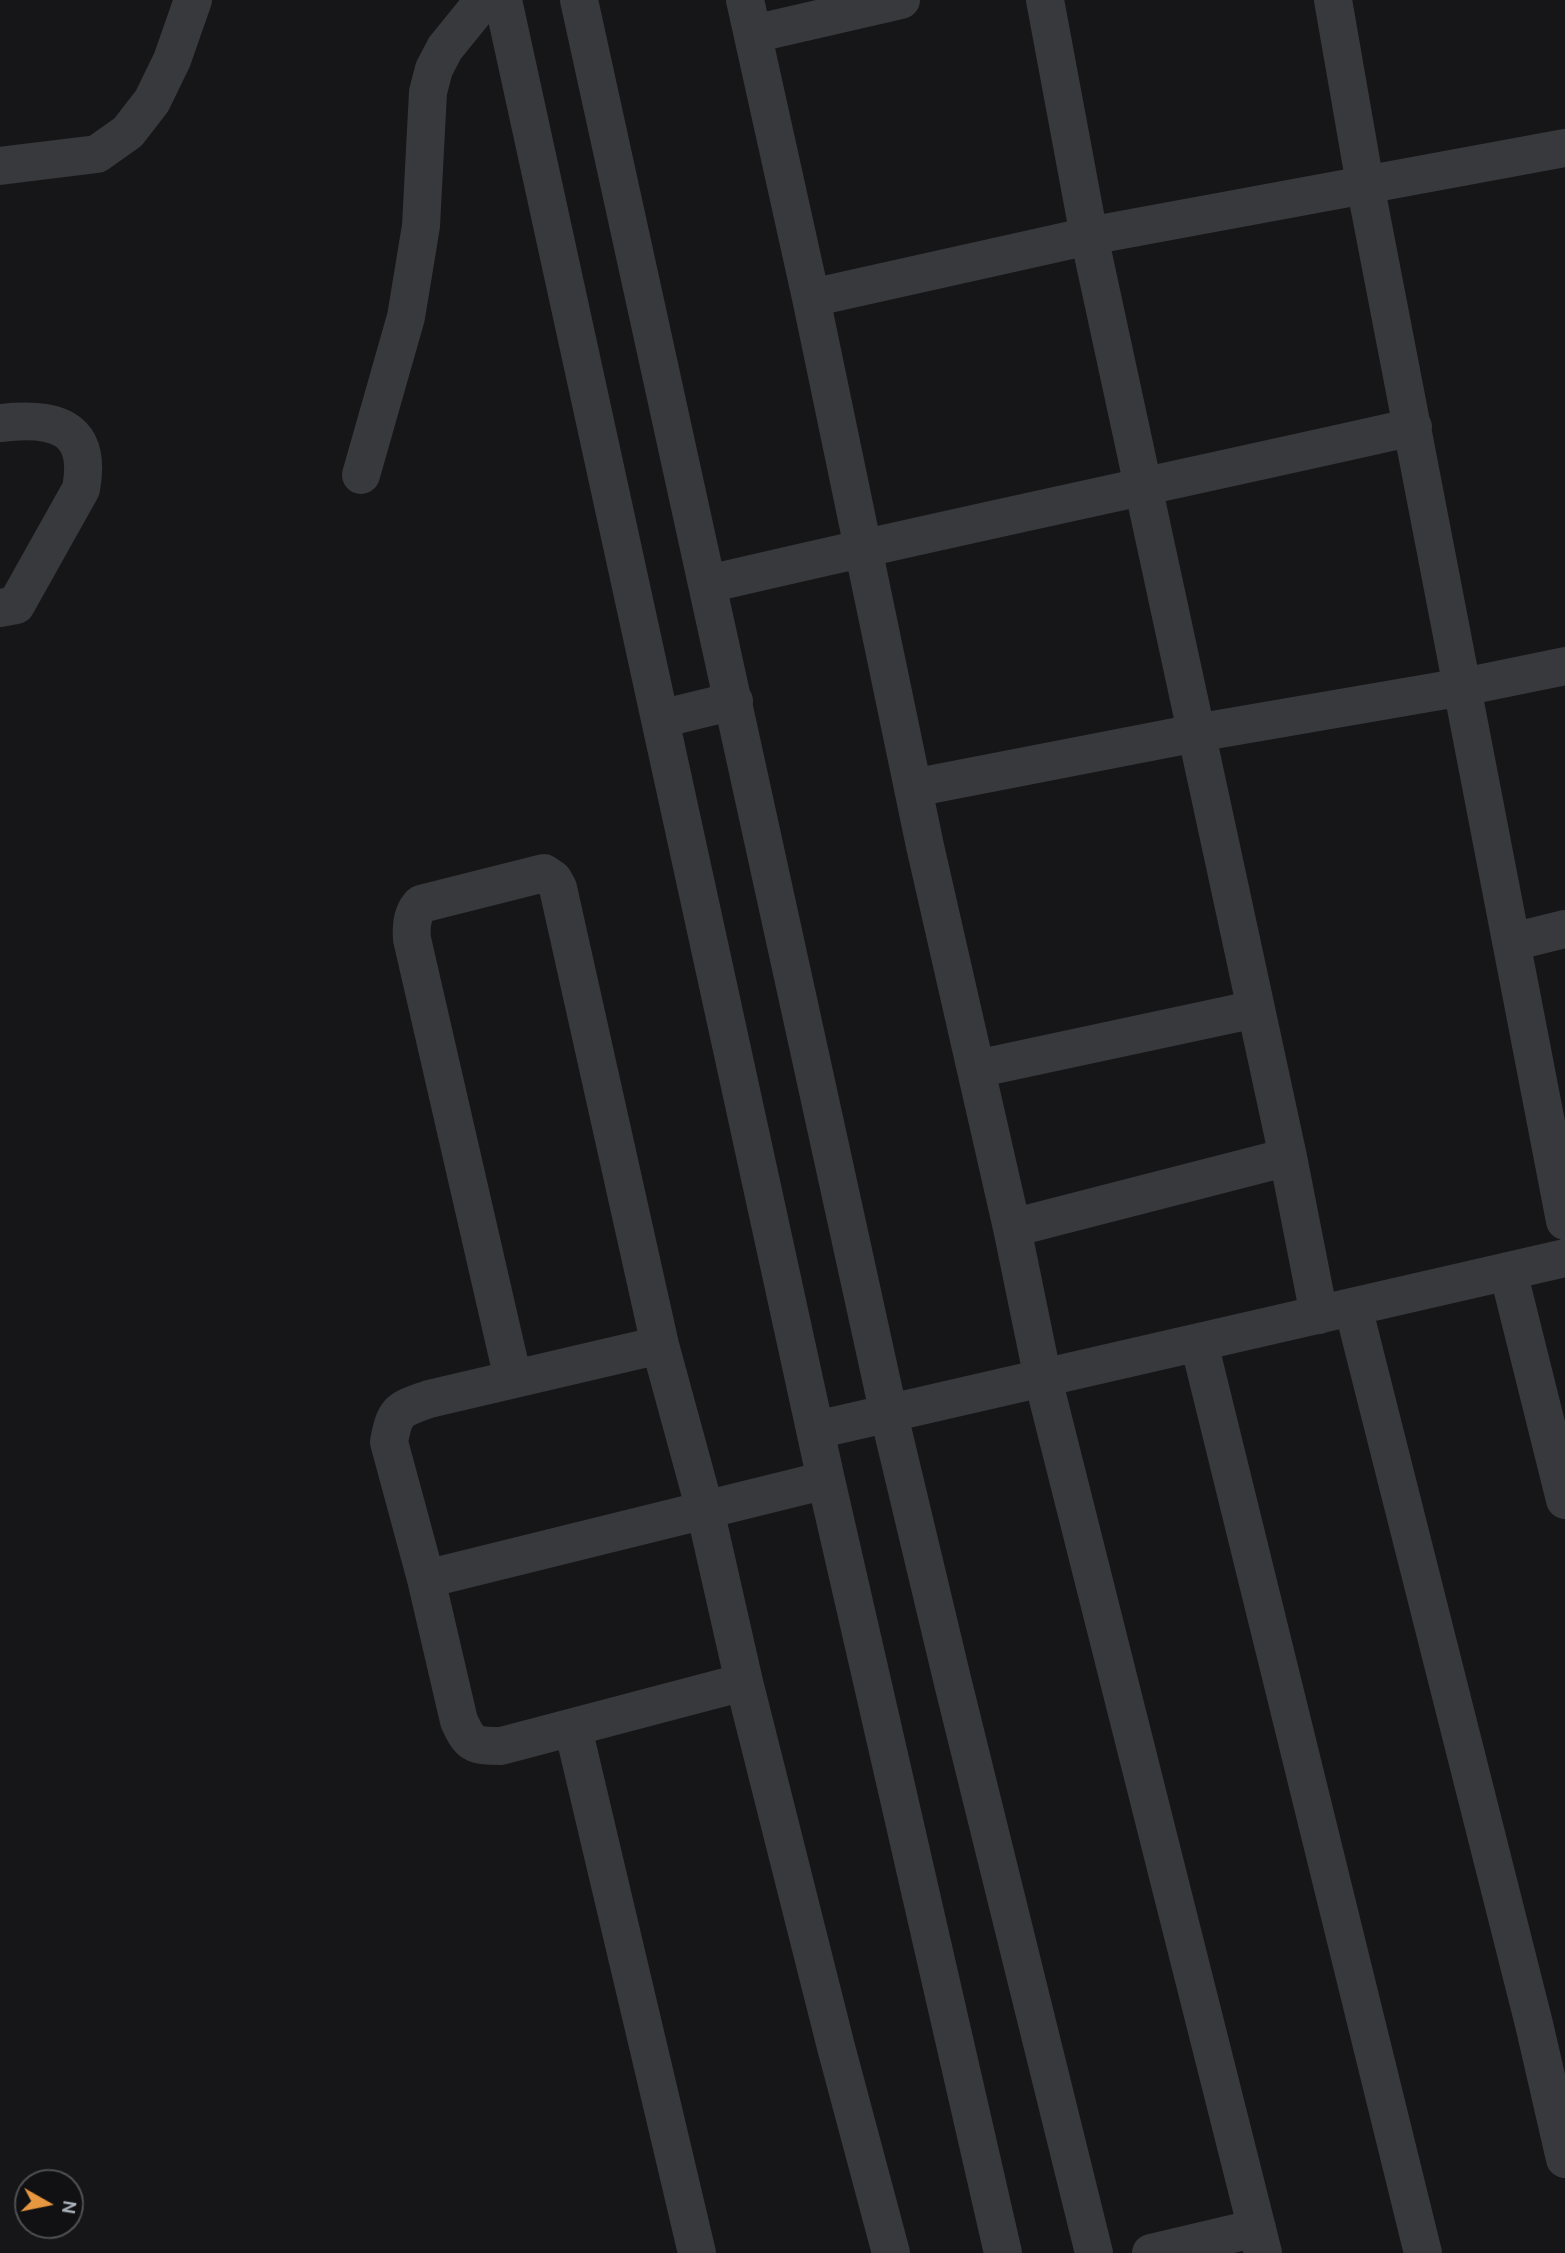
<!DOCTYPE html>
<style>
body{margin:0}
#map{position:relative;width:1565px;height:2253px;overflow:hidden;background:#161618;font-family:Overpass,sans-serif}
canvas{display:block}
.north{position:absolute;left:14px;top:2169px;width:70px;height:70px;box-sizing:border-box;background:#111113;border:2px solid #4e5055;border-radius:50%;rotate:99deg;font-size:19px;font-weight:700;line-height:28px;text-align:center;color:#a9afb7}
.north::after{content:'';display:block;margin:auto;width:24px;height:32px;background:#e7973f;clip-path:polygon(50% 0,100% 100%,50% 72%,0 100%)}
</style>
<div id="map">
<canvas width="1565" height="2253"></canvas>
<div class="north">N</div>
</div>
<script>
const ctx = document.querySelector('canvas').getContext('2d');
ctx.lineJoin = 'round';
function strokePath(path, color, width, dash) { ctx.strokeStyle = color; ctx.lineWidth = width; ctx.lineCap = dash ? 'butt' : 'round'; ctx.setLineDash(dash || []); ctx.stroke(path); }
const minor = new Path2D(`
 M503 0 826 1480 1003 2253
 M579 0 889 1415 953 1683 1094 2253
 M745 0 811 298 925 846 1012 1228 1043 1379 1263 2253
 M1045 0 1089 236 1288 1157 1319 1315
 M1333 0 1365 184 1565 1221
 M753 34 901 0
 M0 166 97 154 128 132 152 101 172 60 193 0
 M811 298 1089 236 1565 148
 M0 423C53 417 93 425 81 489L16 605 0 608
 M361 475 406 317 421 226 428 92 434 69 445 48 484 0
 M708 584C942 529 1178 480 1413 427
 M660 719 734 701
 M913 788 1196 733 1463 687 1565 666
 M1512 942 1565 929
 M976 1069 1256 1009
 M1012 1228 1288 1157
 M1508 1271 1565 1500
 M1353 1307 1534 2024 1565 2159
 M1199 1343 1423 2253
 M660 1345 429 1399C399 1410 395 1409 389 1442L426 1579 459 1721C470 1745 474 1746 501 1746L744 1682
 M513 1379 412 939C411 927 412 913 421 904L544 873 553 879 558 888 660 1345 705 1510 744 1682 836 2047 891 2253
 M816 1430 1565 1258
 M426 1579 826 1480
 M573 1728 697 2253
 M1151 2253 1257 2228`);
strokePath(minor, '#37393c', 38);
</script>
